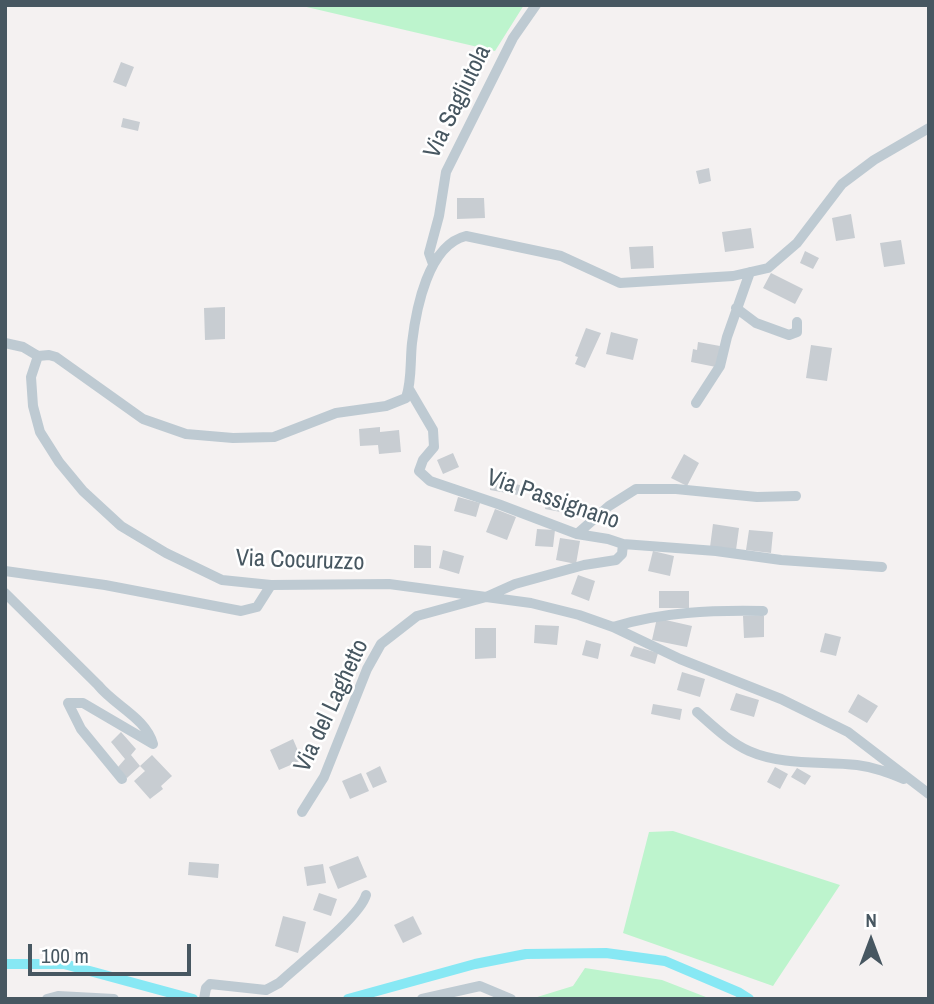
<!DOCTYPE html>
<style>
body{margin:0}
#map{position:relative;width:934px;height:1004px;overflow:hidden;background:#f4f1f1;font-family:"Archivo Narrow",sans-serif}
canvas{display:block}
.frame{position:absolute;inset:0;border:7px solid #475761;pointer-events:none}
.north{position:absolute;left:836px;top:906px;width:70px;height:70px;-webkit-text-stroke:5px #fff;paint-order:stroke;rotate:0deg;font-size:19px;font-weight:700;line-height:28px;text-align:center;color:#475761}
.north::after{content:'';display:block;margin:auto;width:24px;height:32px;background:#475761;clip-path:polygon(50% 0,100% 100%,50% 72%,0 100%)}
.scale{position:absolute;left:28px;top:944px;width:163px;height:32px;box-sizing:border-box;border:4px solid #475761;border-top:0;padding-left:9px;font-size:21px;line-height:24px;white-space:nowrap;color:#475761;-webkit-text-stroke:5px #fff;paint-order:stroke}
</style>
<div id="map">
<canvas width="934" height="1004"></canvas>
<div class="frame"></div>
<div class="north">N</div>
<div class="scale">100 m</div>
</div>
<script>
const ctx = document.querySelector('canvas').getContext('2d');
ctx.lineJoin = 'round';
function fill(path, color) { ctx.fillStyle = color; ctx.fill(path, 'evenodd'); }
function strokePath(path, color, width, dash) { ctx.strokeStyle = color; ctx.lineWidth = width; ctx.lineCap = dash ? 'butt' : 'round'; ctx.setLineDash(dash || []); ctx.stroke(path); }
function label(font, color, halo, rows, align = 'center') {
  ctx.font = font + ' "Archivo Narrow",sans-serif'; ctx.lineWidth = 5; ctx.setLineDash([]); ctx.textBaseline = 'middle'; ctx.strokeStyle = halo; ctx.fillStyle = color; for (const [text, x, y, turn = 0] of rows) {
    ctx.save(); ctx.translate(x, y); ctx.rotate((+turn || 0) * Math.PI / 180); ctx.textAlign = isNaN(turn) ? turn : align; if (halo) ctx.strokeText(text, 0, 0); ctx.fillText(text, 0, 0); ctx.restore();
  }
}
const green = new Path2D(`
 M298 5H524L495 51Z
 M673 831 840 885 773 986 623 933 649 832Z
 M585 968 662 980 711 999 534 998 573 986Z`);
const canal = new Path2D(`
 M5 964H64L193 999
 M348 999 475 964 526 954 606 953 665 961 738 992 749 999`);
const building = new Path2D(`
 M121 62 134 67 126 87 113 82Z
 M123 118 140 122 138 131 121 127Z
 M709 168 711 181 699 184 696 171Z
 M457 198H484L485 218 457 219Z
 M851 214 855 238 836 241 832 218Z
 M751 228 754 248 725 252 722 232Z
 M901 240 905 264 884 267 880 243Z
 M653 246 654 268 631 269 629 247Z
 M805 251 819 258 813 269 800 263Z
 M771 273 803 289 795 304 763 288Z
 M225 307V339L205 340 204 308Z
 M586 328 601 333 585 368 575 364 578 357 575 356Z
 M611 332 638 339 633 360 606 354Z
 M698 342 720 346 716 367 691 362 693 349 697 350Z
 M811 345 832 348 827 381 806 378Z
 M380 427V432L399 430 401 452 379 454 378 445 360 446 359 429Z
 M453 453 459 467 443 474 437 460Z
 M684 454 699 463 687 486 671 478Z
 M491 480 520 485 518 495 490 490Z
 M458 497 480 503 476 517 454 511Z
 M547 499 573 504 571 514 545 509Z
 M495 509 516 517 507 540 486 532Z
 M713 524 739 528 736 550 710 547Z
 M537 529 555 530 553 547 535 546Z
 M749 530 773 532 771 553 746 550Z
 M560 538 580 541 576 564 556 560Z
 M414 545 431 546V568H414Z
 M443 550 464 556 459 574 439 568Z
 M653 551 674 556 670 576 648 571Z
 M578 575 595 581 589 601 571 594Z
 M659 591H689V608H659Z
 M743 616H764V637L744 638Z
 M657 618 692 626 687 647 652 640Z
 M535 625 559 626 557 645 534 643Z
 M475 628H496V658L475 659Z
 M825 633 841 637 836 656 820 652Z
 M586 640 601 644 598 659 582 655Z
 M634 646 658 653 655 664 630 656Z
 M682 672 705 679 700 697 677 690Z
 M736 693 759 700 754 717 730 710Z
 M858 694 878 706 867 723 848 712Z
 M653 704 682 709 680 720 651 714Z
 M121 732 136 749 131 755 140 766 152 755 172 776 161 786 163 789 150 799 134 781 145 771 140 766 127 778 118 767 125 759 111 742Z
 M293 739 302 760 279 770 270 750Z
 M380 766 387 782 373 788 366 773Z
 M775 767 788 774 780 789 767 782Z
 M797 768 811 776 805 785 791 777Z
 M361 773 369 791 350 799 342 781Z
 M358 856 367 877 338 889 329 867Z
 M189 862 219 864 218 878 188 875Z
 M323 864 326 883 307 886 304 867Z
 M319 893 337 899 331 916 313 910Z
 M283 916 306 922 298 953 275 946Z
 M413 916 422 934 403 943 394 925Z`);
const minor = new Path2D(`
 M929 128 874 160 842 184 797 243 768 268 733 276 620 283 561 256 466 236C428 245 416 309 412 343 410 361 412 381 406 398L386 406 336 413 274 437 233 438 186 434 143 419 56 357 49 355 38 356 31 377 33 406 40 432 59 462 83 491 121 526 166 553 222 580 271 585 389 584 531 603 579 615 613 627 680 659 781 699 848 732 929 794
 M433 264 429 253 439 216 446 172 513 38 536 5
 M736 308 756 323 789 335 797 332V322
 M5 343 23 347 38 356
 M696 403 720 366 727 337 750 272
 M577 534 609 506 636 489H676L757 497 796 496
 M623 544 716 551 781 560 882 567
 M5 571 105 585 241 611 257 607 271 585
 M5 593 98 685C115 706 146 718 153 744L83 703H68L81 729 122 779
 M613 627C661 612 712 610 763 611
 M697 712C713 726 729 742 749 751 783 766 822 761 857 765 874 767 889 773 904 779
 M302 812 324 777 367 669 381 644 417 616 486 597 515 584 584 565 616 560 622 554 623 544 608 539 577 534 498 504 430 481 419 471 423 460 434 447 433 430 409 389
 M47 999 58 996 114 999
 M204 999 206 988 210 984 266 990 279 983C298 965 360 917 366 895
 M422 999 480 986 511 999`);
const streetNames = [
 ["Via Sagliutola",458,102,-64],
 ["Via Passignano",553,500,19],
 ["Via Cocuruzzo",300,561,2],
 ["Via del Laghetto",332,706,-65]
];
fill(green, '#bdf4cd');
strokePath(canal, '#87e8f4', 10);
fill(building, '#c8cdd2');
strokePath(minor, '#becad2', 10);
label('24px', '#475761', '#fff', streetNames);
</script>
